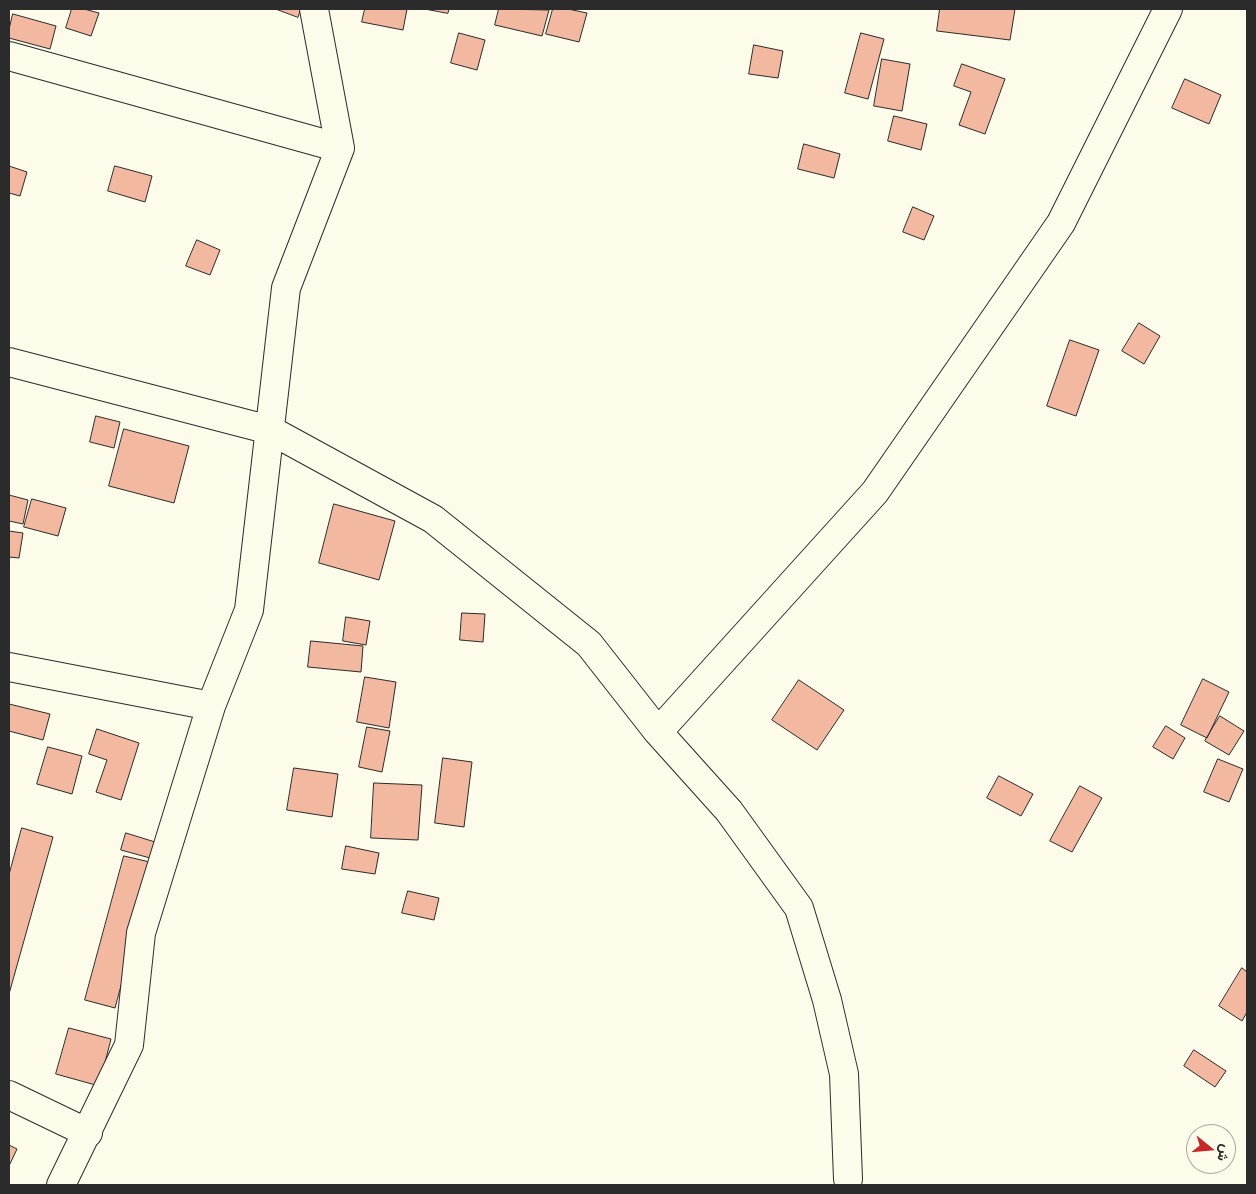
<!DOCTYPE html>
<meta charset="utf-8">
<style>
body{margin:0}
#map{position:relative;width:1256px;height:1194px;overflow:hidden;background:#fdfbea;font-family:"Archivo Narrow",Vazirmatn,sans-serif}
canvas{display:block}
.frame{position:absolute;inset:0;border:10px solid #2b2b2b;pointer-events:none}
.north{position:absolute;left:1186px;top:1124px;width:50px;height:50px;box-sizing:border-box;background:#fdfbea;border:1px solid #a9a89e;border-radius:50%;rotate:107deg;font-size:14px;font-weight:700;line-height:20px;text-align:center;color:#2b2b2b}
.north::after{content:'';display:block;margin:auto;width:18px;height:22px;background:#c62828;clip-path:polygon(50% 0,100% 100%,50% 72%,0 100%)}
</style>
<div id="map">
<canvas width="1256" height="1194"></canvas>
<div class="frame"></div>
<div class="north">ش</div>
</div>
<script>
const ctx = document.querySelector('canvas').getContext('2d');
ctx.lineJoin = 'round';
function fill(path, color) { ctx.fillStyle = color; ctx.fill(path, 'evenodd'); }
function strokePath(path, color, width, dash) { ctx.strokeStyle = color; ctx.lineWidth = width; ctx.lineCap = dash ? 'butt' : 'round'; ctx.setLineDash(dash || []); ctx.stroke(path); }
const building = new Path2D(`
 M72 9H84L99 13 91 36 66 28Z
 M276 9H301L298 17Z
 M365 9H407L403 30 362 22Z
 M425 9H449L448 13Z
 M499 9 549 10 542 36 495 25Z
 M553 9H568L587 13 579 42 546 34Z
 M940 9H1015L1010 40 937 31Z
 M13 14 56 26 50 49 9 38V30Z
 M459 33 485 40 477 70 451 63Z
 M861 33 884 39 868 99 845 93Z
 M754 45 783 51 778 78 749 74Z
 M882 59 910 64 902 111 874 106Z
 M962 64 1005 79 985 134 959 125 971 92 954 86Z
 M1185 79 1221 95 1209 124 1172 108Z
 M894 116 927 124 921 150 888 141Z
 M804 144 840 154 834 178 798 169Z
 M9 166 27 172 20 196 9 193Z
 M115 166 152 176 145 202 108 191Z
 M913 207 934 216 924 240 903 232Z
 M197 240 220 250 210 275 186 266Z
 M1139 323 1160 336 1144 364 1122 351Z
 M1070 340 1099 350 1076 416 1047 406Z
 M96 416 120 422 114 448 90 442Z
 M124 429 189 446 174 503 109 486Z
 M9 495 28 500 23 524 9 521Z
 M32 499 66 508 58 536 24 527Z
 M334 504 395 521 379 580 319 563Z
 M9 531 23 533 19 558 9 557Z
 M462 613 485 614 483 642 460 640Z
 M346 617 370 621 366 645 343 641Z
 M311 641 363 646 361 672 308 667Z
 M365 677 396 682 389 728 357 722Z
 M1203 679 1229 692 1207 738 1181 725Z
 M799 680 844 710 817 750 772 720Z
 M9 704 50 714 43 740 9 731Z
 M1220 716 1244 731 1229 755 1205 741Z
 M1166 726 1185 738 1173 759 1153 747Z
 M367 727 390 731 382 772 359 767Z
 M97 729 139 743 121 800 96 792 107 760 89 754Z
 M48 747 82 756 72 794 37 784Z
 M443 758 472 762 464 827 435 823Z
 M1218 759 1243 769 1229 802 1204 792Z
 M294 768 338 774 332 817 287 810Z
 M999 776 1033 794 1021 816 987 798Z
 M374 783 422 785 418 840 371 838Z
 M1080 786 1102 798 1072 852 1050 841Z
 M22 828 53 837 9 994V875Z
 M126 833 155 842 150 858 121 850Z
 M346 846 379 853 375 874 342 869Z
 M124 856 154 863 115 1008 85 1000Z
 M408 891 439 898 434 920 402 913Z
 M1242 968 1247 972V1012L1242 1021 1219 1006Z
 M69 1028 111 1039 99 1086 56 1074Z
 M1194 1050 1226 1071 1215 1087 1184 1066Z
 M9 1145 17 1149 9 1166Z`);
const street = new Path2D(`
 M9 56 340 148
 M9 362 270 430 433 519 589 644 658 732 729 811 799 908 827 1000 844 1074 848 1179
 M9 667 211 706
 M658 732 875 492 1061 223 1168 9
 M9 1095 88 1133
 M61 1185 129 1045 141 933 211 706 249 610 286 288 340 148 314 9`);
fill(building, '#f2b8a0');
strokePath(building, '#2b2b2b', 1);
strokePath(street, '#2b2b2b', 30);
strokePath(street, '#fdfbea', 28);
</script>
